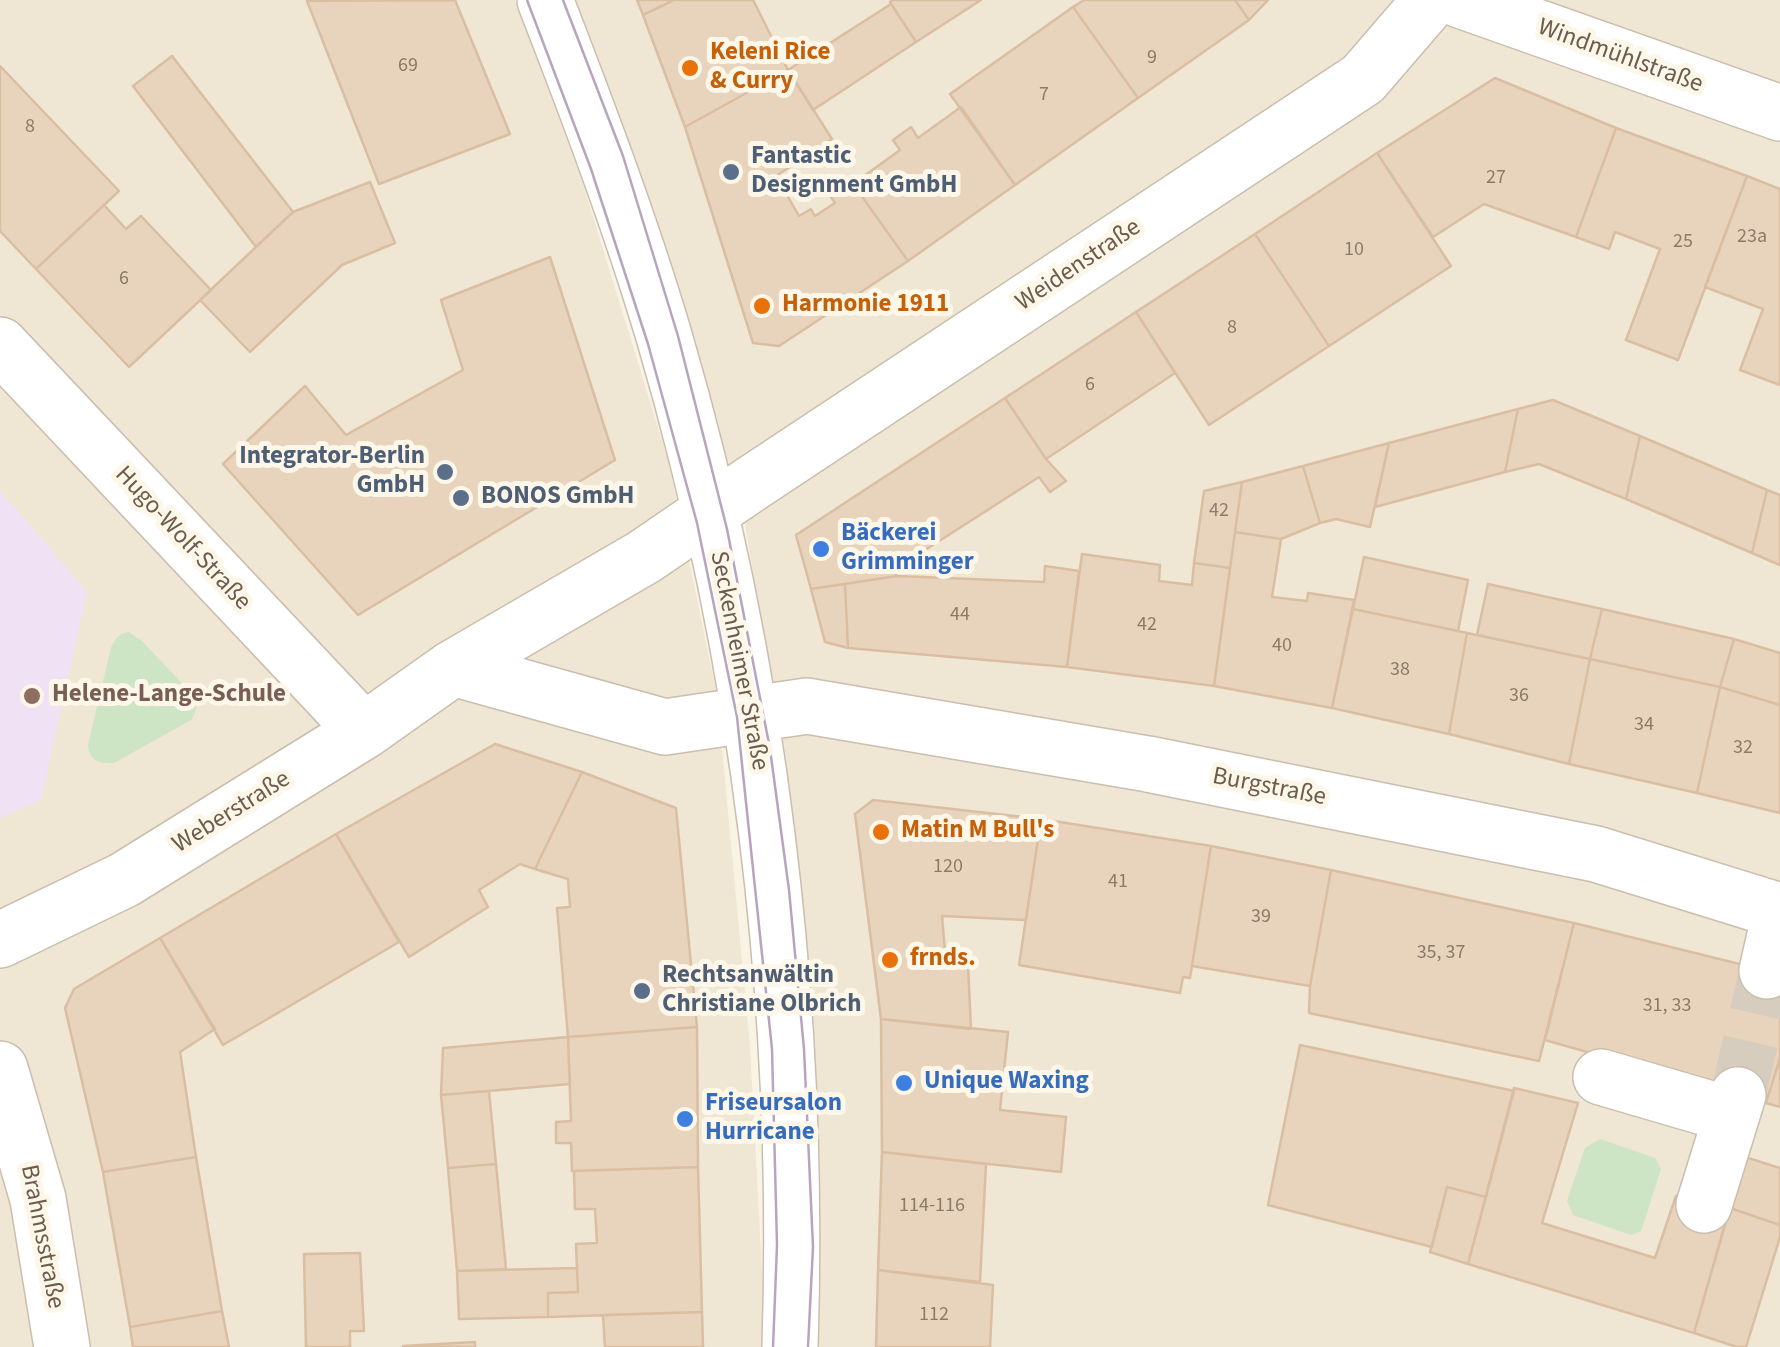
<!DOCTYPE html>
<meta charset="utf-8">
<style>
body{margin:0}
canvas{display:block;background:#f9f3e4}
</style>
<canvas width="1780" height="1347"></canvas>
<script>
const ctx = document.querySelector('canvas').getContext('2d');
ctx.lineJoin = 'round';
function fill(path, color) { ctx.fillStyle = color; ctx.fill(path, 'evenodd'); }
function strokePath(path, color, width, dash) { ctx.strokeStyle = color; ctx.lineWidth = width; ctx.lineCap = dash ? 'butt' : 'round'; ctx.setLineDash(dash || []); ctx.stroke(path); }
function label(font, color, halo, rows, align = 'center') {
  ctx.font = font + ' "Source Sans 3",sans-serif'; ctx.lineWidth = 10; ctx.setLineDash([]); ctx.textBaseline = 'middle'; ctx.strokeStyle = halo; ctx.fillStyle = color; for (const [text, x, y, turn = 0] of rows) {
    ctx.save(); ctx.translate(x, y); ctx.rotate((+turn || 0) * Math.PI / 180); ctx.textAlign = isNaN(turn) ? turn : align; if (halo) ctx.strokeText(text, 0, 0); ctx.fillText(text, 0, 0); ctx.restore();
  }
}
const residential = new Path2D(`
 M0 0H515L581 178 668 460 717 695 750 1047 766 1347H0Z
 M572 0H1780V1347H812L819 1257 811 1009 782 754 745 523 634 154Z`);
const education = new Path2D(`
 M0 490 87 592 41 800 0 818Z`);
const green = new Path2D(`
 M128 632 142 641 192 694C198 704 198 710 191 720L114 763C100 764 89 761 88 745L111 648C115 639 118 634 128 632Z
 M1600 1139 1655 1158 1661 1169 1641 1231 1631 1235 1573 1215 1567 1201 1585 1148Z`);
const building = new Path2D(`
 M455 0 510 134 379 184 307 1Z
 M637 0H674L643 15Z
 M674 0H753L788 70 685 127 643 15Z
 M892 0H981L916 42 890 2Z
 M1084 0H1235L1249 20 1138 98 1073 7Z
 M1235 0H1268L1249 20Z
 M891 4 916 42 813 110 788 70Z
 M1073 7 1138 98 1015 185 950 94Z
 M172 56 293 212 256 247 133 86Z
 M0 66 119 191 36 269 0 231Z
 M788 70 832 139 776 176 799 216 811 209 815 216 835 203 831 197 853 184 908 261 779 346 753 343 685 127Z
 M1495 78 1616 128 1576 237 1484 204 1433 237 1377 153Z
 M961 107 1015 185 908 261 853 184 900 150 893 140 911 127 918 138Z
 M1616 128 1747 176 1678 360 1626 340 1660 249 1615 232 1609 249 1576 237Z
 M1377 153 1451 266 1329 346 1255 234Z
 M1747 176 1780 189V385L1740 370 1763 309 1705 287Z
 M370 182 395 243 342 265 250 352 200 300 293 212Z
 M104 205 126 229 141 216 211 290 129 367 36 269Z
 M1255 234 1329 346 1209 425 1136 312Z
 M550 257 615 460 358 615 223 464 305 386 346 435 463 370 441 300Z
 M1136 312 1175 373 1046 459 1005 398Z
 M1005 398 1046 459 1066 481 1050 492 1039 477 894 570 897 576 811 589 796 535Z
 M1553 400 1640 436 1626 499 1539 464 1505 472 1518 409Z
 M1518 409 1505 472 1375 507 1389 443Z
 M1640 436 1767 490 1752 553 1626 499Z
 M1389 443 1370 527 1336 519 1320 523 1303 466Z
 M1303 466 1320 523 1281 539 1235 532 1242 482Z
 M1242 482 1230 568 1194 563 1204 491Z
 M1767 490 1780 495V565L1752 553Z
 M1235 532 1281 539 1272 597 1307 601 1308 593 1354 600 1332 708 1214 686Z
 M1082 554 1160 565 1159 581 1192 585 1194 563 1230 568 1214 686 1067 667Z
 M1364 557 1468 580 1458 631 1353 609Z
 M1045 566 1079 571 1067 667 848 648 845 584 897 576 1044 582Z
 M845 584 848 648 825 642 811 589Z
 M1488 584 1602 609 1590 659 1477 635Z
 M1353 609 1467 633 1449 734 1332 708Z
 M1602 609 1734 639 1720 687 1590 659Z
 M1467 633 1590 659 1569 764 1449 734Z
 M1734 639 1780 653V705L1720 687Z
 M1590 659 1720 687 1697 793 1569 764Z
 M1720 687 1780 705V813L1697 793Z
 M495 744 582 772 535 869 520 864 479 890 488 907 409 957 336 834Z
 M582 772 676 808 697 1027 568 1037 557 908 570 907 568 879 535 869Z
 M873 800 1041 819 1026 920 942 916 945 951 956 952 968 964 971 1029 881 1019 855 814Z
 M1041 819 1211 846 1190 978 1183 977 1180 993 1019 965Z
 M336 834 399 942 223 1045 160 938Z
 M1211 846 1331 870 1310 986 1192 966Z
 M1331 870 1574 923 1539 1061 1309 1013 1310 986Z
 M1574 923 1780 974V1058L1766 1103 1545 1040Z
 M160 938 215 1029 180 1052 196 1157 103 1172 65 1008 74 989Z
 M881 1019 1008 1032 1000 1110 1066 1117 1061 1172 882 1152Z
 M697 1027 698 1167 572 1171 571 1143H556V1122L571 1121 568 1037Z
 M568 1037 570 1084 441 1095 443 1048Z
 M1300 1045 1514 1091 1486 1197 1447 1187 1432 1247 1268 1205Z
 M1780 1058V1107L1766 1103Z
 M1514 1088 1578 1103 1542 1223 1655 1258 1676 1196 1728 1213 1694 1333 1468 1264Z
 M489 1091 496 1164 448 1168 441 1095Z
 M882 1152 986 1164 980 1282 878 1270Z
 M196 1157 222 1311 130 1327 103 1172Z
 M1745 1157 1780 1168V1225L1730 1208Z
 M496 1164 506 1269 457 1271 448 1168Z
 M698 1167 702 1312 548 1317V1293L578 1292 576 1244 597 1243 595 1209H575L574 1171Z
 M1447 1187 1486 1197 1468 1264 1430 1252Z
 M1730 1208 1780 1225V1237L1746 1347H1737L1694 1333Z
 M360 1253 364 1331H350V1347H306L304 1254Z
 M577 1268 578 1292 548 1293V1317L459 1319 457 1271Z
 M878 1270 993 1285 990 1347H876Z
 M222 1311 229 1347H133L130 1327Z
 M702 1312 703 1347H605L603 1315Z
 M475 1342V1347L403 1346Z`);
const minorTunnel = new Path2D(`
 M1738 1095 1767 971`);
const minor = new Path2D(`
 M545 0C588 111 630 222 664 336 760 663 801 1006 790 1347
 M1460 0 1780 113
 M0 345 364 731
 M453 668 665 727 807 706 1148 764 1596 854 1780 911
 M0 940 124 880 364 731 453 668 644 557 751 484 1363 79 1431 0
 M1767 971 1780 913
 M0 1069 38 1199 62 1347
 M1601 1077 1731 1115
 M1704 1205 1738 1095`);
const tram = new Path2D(`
 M527 0 591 169 648 344 697 523 737 717 772 1049 777 1245 773 1347
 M563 0 623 156 678 336 727 529 770 749 789 890 804 1049 813 1247 808 1347`);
const markers = [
 [690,68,10,"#e8710a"],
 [731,172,10,"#5c6f8a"],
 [762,306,10,"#e8710a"],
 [445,472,10,"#5c6f8a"],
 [461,498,10,"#5c6f8a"],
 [821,549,10,"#3f7fe0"],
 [32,696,10,"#8d6e63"],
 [881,832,10,"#e8710a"],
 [890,960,10,"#e8710a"],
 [642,991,10,"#5c6f8a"],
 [904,1083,10,"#3f7fe0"],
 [685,1119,10,"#3f7fe0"]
];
const numberNames = [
 ["9",1152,59],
 ["69",408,67],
 ["7",1044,96],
 ["8",30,128],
 ["27",1496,179],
 ["23a",1752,238],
 ["25",1683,243],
 ["10",1354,251],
 ["6",124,280],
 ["8",1232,329],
 ["6",1090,386],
 ["42",1219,512],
 ["44",960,616],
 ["42",1147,626],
 ["40",1282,647],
 ["38",1400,671],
 ["36",1519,697],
 ["34",1644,726],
 ["32",1743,749],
 ["120",948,868],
 ["41",1118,883],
 ["39",1261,918],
 ["35, 37",1441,954],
 ["31, 33",1667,1007],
 ["114-116",932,1207],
 ["112",934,1316]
];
const foodNames = [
 ["Keleni Rice",710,54],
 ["& Curry",710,83],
 ["Harmonie 1911",782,306],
 ["Matin M Bull's",901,832],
 ["frnds.",910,960]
];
const streetNames = [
 ["Windmühlstraße",1620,57,20],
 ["Weidenstraße",1079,266,-34],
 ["Hugo-Wolf-Straße",182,539,47],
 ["Seckenheimer Straße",738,661,79],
 ["Burgstraße",1269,788,11],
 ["Weberstraße",232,813,-32],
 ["Brahmsstraße",41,1237,79]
];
const serviceNames = [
 ["Fantastic",751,158],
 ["Designment GmbH",751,187],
 ["Integrator-Berlin",425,458,"right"],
 ["GmbH",425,487,"right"],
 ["BONOS GmbH",481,498],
 ["Rechtsanwältin",662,977],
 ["Christiane Olbrich",662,1006]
];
const shopNames = [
 ["Bäckerei",841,535],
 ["Grimminger",841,564],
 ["Unique Waxing",924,1083],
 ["Friseursalon",705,1105],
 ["Hurricane",705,1134]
];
const educationNames = [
 ["Helene-Lange-Schule",52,696]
];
fill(residential, '#efe6d3');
fill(education, '#f0e1f5');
fill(green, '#cde4c5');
fill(building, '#e8d4bd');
strokePath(building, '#dabea2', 2.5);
strokePath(minorTunnel, '#d6cdbe', 55, [55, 28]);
strokePath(minor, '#cabeaf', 58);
strokePath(minor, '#fff', 55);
strokePath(tram, '#b7a5c0', 2.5);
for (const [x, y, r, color] of markers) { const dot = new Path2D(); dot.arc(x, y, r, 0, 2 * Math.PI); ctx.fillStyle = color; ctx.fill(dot); strokePath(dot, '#fcf7e9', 4); }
label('20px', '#8c7a69', null, numberNames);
label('bold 25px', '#c56008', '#fcf7e9', foodNames, 'left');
label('25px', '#6d5c4d', '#fcf7e9', streetNames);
label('bold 25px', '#4e5e75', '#fcf7e9', serviceNames, 'left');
label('bold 25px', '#366cbe', '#fcf7e9', shopNames, 'left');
label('bold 25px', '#785e54', '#fcf7e9', educationNames, 'left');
</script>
